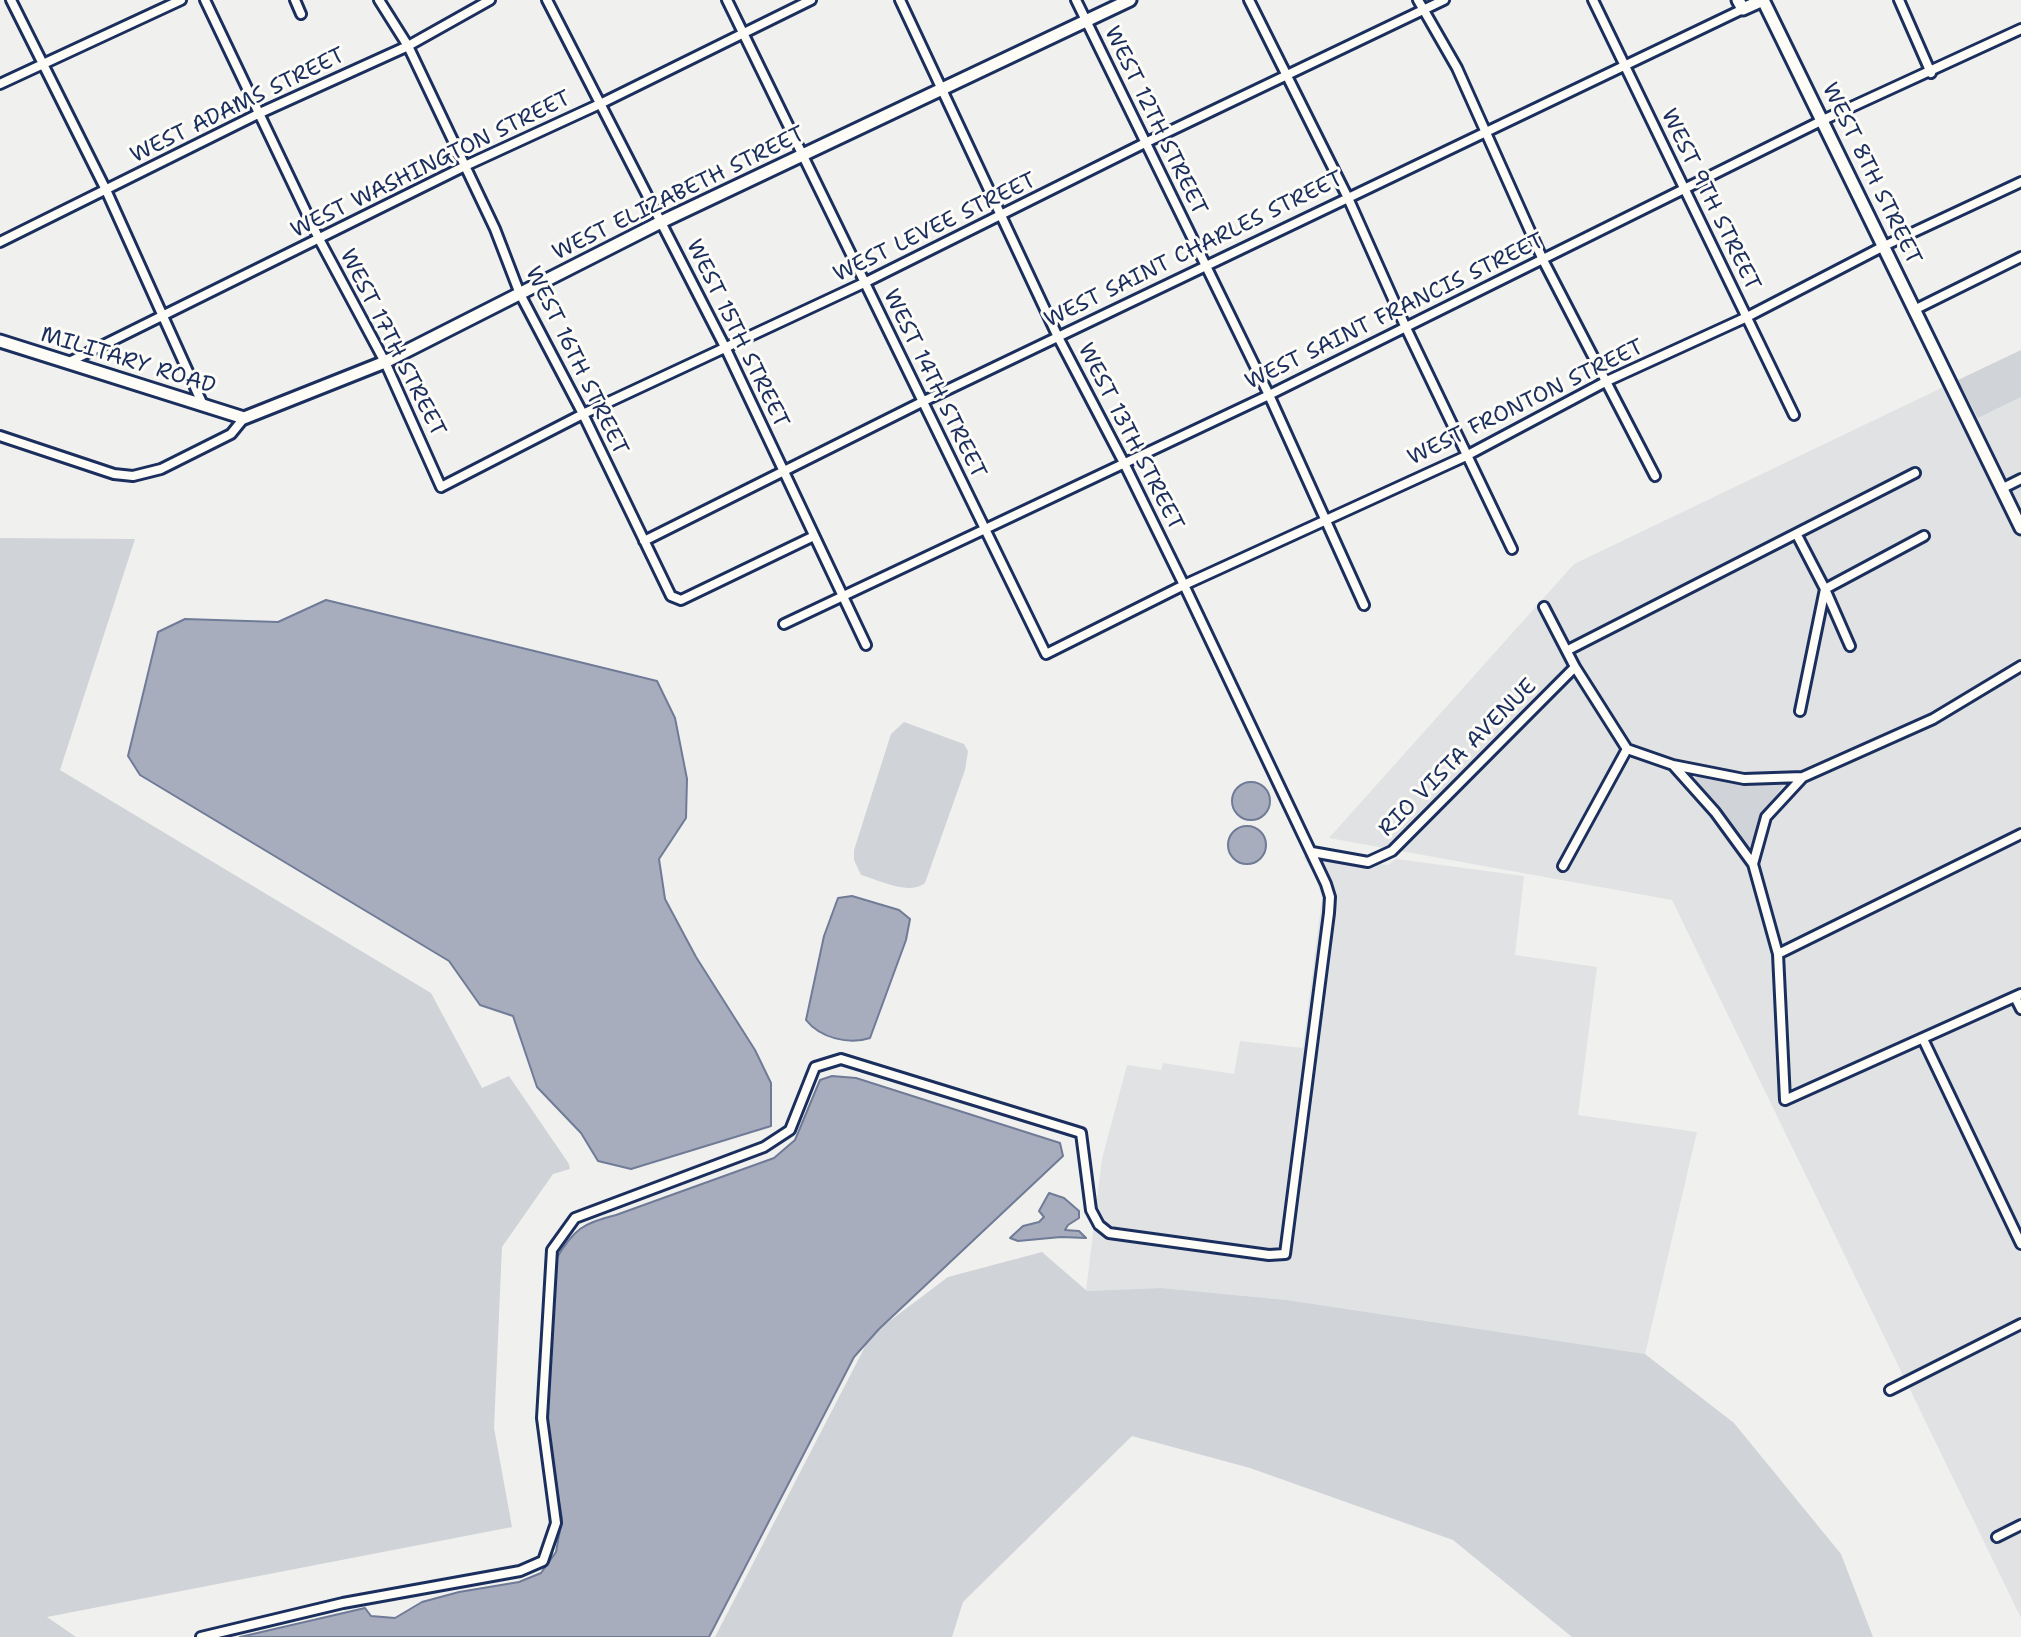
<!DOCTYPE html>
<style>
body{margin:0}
canvas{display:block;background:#f0f0ee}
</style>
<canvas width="2021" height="1637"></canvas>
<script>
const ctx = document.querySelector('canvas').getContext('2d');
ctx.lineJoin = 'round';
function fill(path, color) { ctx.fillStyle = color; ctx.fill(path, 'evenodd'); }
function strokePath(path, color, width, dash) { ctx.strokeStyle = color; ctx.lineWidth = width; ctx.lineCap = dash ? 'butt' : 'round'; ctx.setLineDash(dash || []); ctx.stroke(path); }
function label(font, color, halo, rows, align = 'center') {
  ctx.font = font + ' "Shantell Sans",sans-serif'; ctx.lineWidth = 6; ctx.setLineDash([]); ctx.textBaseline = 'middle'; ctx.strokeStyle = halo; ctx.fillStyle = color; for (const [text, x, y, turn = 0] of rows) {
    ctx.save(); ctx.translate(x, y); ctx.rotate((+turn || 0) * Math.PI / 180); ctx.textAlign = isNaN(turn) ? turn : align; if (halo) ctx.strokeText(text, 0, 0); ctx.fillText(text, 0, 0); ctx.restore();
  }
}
const built = new Path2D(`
 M1958 380 1978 418 2021 397V1618L1672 900 1329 838 1574 564Z
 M1303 856 1388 865 1396 859 1524 876 1515 955 1597 967 1578 1115 1697 1132 1645 1354 1287 1300 1161 1288 1086 1291 1102 1159 1127 1065 1161 1070 1163 1063 1234 1074 1240 1041 1303 1048 1322 898 1316 878Z`);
const green = new Path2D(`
 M2021 350V397L1978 418 1958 380Z
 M0 538 135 539 60 770 431 993 482 1088 509 1076 569 1164 570 1169 553 1174 502 1247 494 1428 512 1527 47 1617 76 1637H0Z
 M904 722 964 744 968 751 965 770 925 883C909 896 879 880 861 875L854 860V850L891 734Z
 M1697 776 1755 785H1783L1762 814 1749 851 1725 814 1695 781Z
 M1042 1252 1087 1291 1161 1288 1287 1300 1645 1354 1734 1423 1841 1554 1873 1637H1572L1453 1540 1250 1468 1132 1436 963 1602 952 1637H715L871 1335 948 1277Z`);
const water = new Path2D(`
 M326 600 657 681 675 718 687 779 686 818 659 859 665 899 696 957 755 1050 771 1083V1126L631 1169 598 1161 581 1133 537 1087 513 1016 480 1005 449 961 140 775 128 756 158 632 185 619 278 622Z
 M1232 801a19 19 0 1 1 38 0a19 19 0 1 1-38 0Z
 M1228 845a19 19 0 1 1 38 0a19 19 0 1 1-38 0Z
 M852 896 899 910 910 919 906 940 870 1038C849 1045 820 1038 806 1020L824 936 838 898Z
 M832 1076 856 1078 1060 1143 1063 1156 879 1329 854 1357 709 1637H240L365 1608 371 1616 395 1618 422 1602 459 1592 519 1582 541 1573 556 1552 562 1519 545 1420 556 1259C574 1229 583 1223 616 1215L774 1158 795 1140 820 1080Z
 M1049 1193 1064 1198 1079 1211V1218L1068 1225 1065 1230 1079 1231 1086 1238 1061 1237 1018 1241 1010 1238 1023 1226 1039 1222 1044 1217 1039 1211Z`);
const street = new Path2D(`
 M11 0 106 190 203 405
 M205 0 319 239 385 362 441 487 583 414 866 282 1147 142 1444 0
 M295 0 301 14
 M379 0 408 46 495 229 520 294 583 414 671 596 681 600 814 536
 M547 0 725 347 866 645
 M727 0 1046 654 1184 585 1466 456 1607 381 1747 317 1884 246 2021 182
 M1076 0 1269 395 1364 605
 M1249 0 1348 198 1406 328 1512 549
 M1418 0 1457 68 1543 260 1655 476
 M1593 0 1794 415
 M1899 0 1931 73
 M0 84 181 0
 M0 242 260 113 408 46 490 0
 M1914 310 2021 257
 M67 363 465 166 602 103 811 0
 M0 436 114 474 133 476 161 469 231 434 244 418
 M2001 489 2021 479
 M1797 535 1825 589 1800 711
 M644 541 924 401 1743 9
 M1544 607 1575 667 1627 749 1673 765 1715 812 1753 864
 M784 624 1269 395 1823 120 2021 29
 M1850 646 1825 589 1924 536
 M1568 650 1915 473
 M2021 666 1933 719 1803 777 1766 817 1753 864 1778 954 1785 1100 2021 994
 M1673 765 1744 779 1803 777
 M1312 852 1368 862 1392 851 1575 667
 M1563 866 1627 749
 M1778 954 2021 834
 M2015 997 2021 1009
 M1923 1039 2021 1244
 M1890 1390 2021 1324
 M1997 1537 2021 1525
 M201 1637 343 1603 520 1571 543 1561 556 1523 542 1418 552 1250 575 1218 764 1147 790 1130 815 1067 841 1059 1081 1133 1091 1210 1099 1225 1109 1233 1269 1255 1285 1254 1329 913 1330 897 1326 884 1184 585 1124 463 1058 337 900 0`);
const secondary = new Path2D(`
 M1738 0 1743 9 1763 0 2021 528
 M0 341 244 418 385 362 661 222 1130 0`);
const streetNames = [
 ["WEST ADAMS STREET",238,106,-26],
 ["WEST 12TH STREET",1155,121,64],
 ["WEST WASHINGTON STREET",431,165,-26],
 ["WEST 8TH STREET",1871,174,64],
 ["WEST ELIZABETH STREET",679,194,-26],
 ["WEST 9TH STREET",1710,200,64],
 ["WEST LEVEE STREET",935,228,-26],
 ["WEST SAINT CHARLES STREET",1194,250,-26],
 ["WEST SAINT FRANCIS STREET",1395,312,-26],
 ["WEST 15TH STREET",737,334,64],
 ["WEST 17TH STREET",392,343,63],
 ["MILITARY ROAD",128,361,17],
 ["WEST 16TH STREET",576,361,64],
 ["WEST 14TH STREET",934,384,64],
 ["WEST FRONTON STREET",1526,403,-26],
 ["WEST 13TH STREET",1130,437,63],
 ["RIO VISTA AVENUE",1458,758,-45]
];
fill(built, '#e0e2e3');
fill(green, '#d0d3d8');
fill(water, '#a7adbd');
strokePath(water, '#6f7b97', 2);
strokePath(street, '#1b2f5e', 14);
strokePath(secondary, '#1b2f5e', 17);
strokePath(street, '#fdfcf7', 8);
strokePath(secondary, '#fdfcf7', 11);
label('22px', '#1b2f5e', '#fdfcf7', streetNames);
</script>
